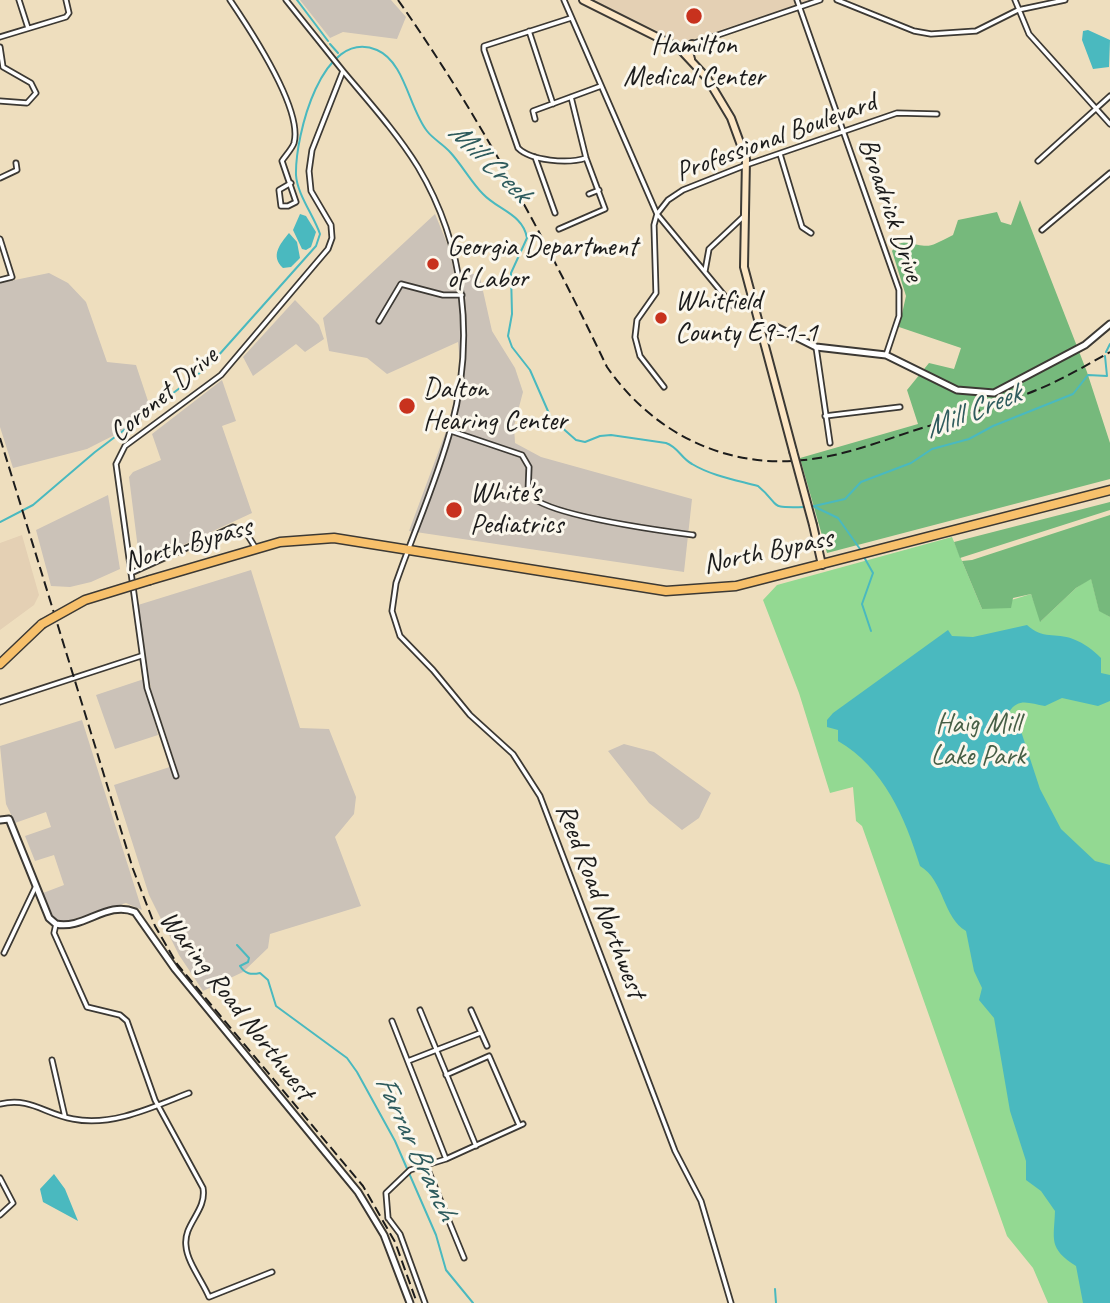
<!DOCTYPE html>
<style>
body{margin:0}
canvas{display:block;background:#eedebe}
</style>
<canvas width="1110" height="1303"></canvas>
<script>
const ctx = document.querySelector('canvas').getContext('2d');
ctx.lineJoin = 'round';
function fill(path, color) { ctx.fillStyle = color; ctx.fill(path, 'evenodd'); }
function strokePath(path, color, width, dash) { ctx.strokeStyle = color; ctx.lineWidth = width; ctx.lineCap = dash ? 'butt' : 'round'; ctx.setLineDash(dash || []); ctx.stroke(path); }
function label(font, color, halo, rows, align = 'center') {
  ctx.font = font + ' Caveat,sans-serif'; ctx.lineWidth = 6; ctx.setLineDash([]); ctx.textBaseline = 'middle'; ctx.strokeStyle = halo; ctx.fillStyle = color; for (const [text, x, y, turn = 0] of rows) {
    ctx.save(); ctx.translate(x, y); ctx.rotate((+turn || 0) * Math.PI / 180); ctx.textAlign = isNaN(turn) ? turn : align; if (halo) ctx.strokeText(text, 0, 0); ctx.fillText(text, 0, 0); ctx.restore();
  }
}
const built = new Path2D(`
 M593 0H810L682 43Z
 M22 535 39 595 34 605 0 630V639V543Z`);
const industrial = new Path2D(`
 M300 0H391L406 17 397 39 343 32 330 38Z
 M435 214 449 248 455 277 479 273 492 331 515 368 523 392 514 426 515 443 541 457 692 499 684 572 409 531 452 415 460 363 458 342 387 374 367 358 329 351 323 318Z
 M49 273 68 283 86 302 107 362 136 365 151 410 140 422 87 449 13 468 0 427V283Z
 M295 300 319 325 324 339 305 352 296 344 253 376 243 357Z
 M222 380 236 421 222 426 252 513 140 565 129 477 133 472 161 460 152 434Z
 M108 495 120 569 91 582 70 587 51 586 36 530Z
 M251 570 300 728 329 729 356 797 354 814 335 837 361 906 270 934 268 948 243 972 203 991 179 955 149 895 114 785 176 765 151 690 138 605Z
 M144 679 158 735 115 749 96 695Z
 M82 720 142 910 126 903 61 923 53 918 43 893 64 885 54 855 35 861 25 836 51 827 46 812 15 823 6 804 0 746Z
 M624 744 654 752 711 793 699 818 682 830 649 803 608 751Z`);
const green = new Path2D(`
 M952 537 982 609 1031 594 1041 621 1076 588 1091 578 1099 610 1110 617V1303H1048L1033 1268 1007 1236 862 826 856 821 853 787 830 793 799 693 763 600 777 585Z`);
const forest = new Path2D(`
 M1020 200 1087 372 1110 443V479L827 553 800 458 918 424 907 390 929 363 954 369 961 348 899 327 906 296 892 251 896 245 904 242C932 248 927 248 953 235L958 220 997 212 1001 222 1011 225Z
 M1110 502V510L960 558 954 542Z
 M1110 515V617L1099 611 1091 579 1076 588 1040 622 1031 594 1013 598 1011 608 982 609 962 561 972 560Z`);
const water = new Path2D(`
 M1088 30 1110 40 1109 67 1093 69 1082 40 1083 31Z
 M300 214 306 216 316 232 311 247 306 250 302 249 293 230Z
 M289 233 297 242 300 258 291 267 283 268C270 256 280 244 289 233Z
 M1027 625C1043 640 1055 632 1073 639 1084 643 1093 650 1101 658V673L1110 675V701L1098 706 1062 698 1045 706C1030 704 1019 697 1009 712L1018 722 1040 789 1061 829 1095 861 1110 865V1303H1083L1076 1266C1048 1248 1054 1240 1055 1211L1041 1191 1026 1180V1161L1010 1111 994 1018 979 1000 982 988 974 971 966 931C943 918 944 880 920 866 905 817 884 768 838 741V730L827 727V720L833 713 948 630 952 636 973 637Z
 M54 1174 65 1189 78 1221 43 1202 40 1189Z`);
const stream = new Path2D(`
 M297 0 328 41
 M330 44 338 53
 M1106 352 1110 344
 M810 507 845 499 861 482 911 463 932 449 969 439 993 426 1073 394 1088 375 1107 376 1105 356
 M815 507 838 518 860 549
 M0 522 33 505 95 452 209 366 316 246 320 234C314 216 297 194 296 175 295 136 322 27 377 50 405 62 409 108 427 131 433 139 443 144 450 152 462 165 471 182 483 194 498 210 523 214 527 238L511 273 512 314 508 336 512 347 530 370 551 418 576 440 585 442 600 436 611 435 666 443C678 447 681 458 692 464 712 476 736 480 758 486 783 507 766 508 805 507
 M864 557 873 573 862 604 871 631
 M237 945 249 958 248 962 240 966C245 974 251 975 260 973L268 980 276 1006 347 1058 357 1072 395 1141 436 1235 446 1270 473 1303
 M775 1289 776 1303`);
const minor = new Path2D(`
 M19 0 28 28
 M230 0C249 28 303 109 294 143 292 149 285 156 282 161L296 202 288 206H281L279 190 291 183
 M564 0 657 214 733 306
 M797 0 899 290V316L886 355
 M837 0 914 31 931 34 976 31 1018 10 1065 0
 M1015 0 1029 34 1110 124
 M571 18 484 46V50L518 148C531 161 568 164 586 158
 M529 31 553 104
 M0 37 66 17 69 13 66 0
 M0 47 3 67 31 83 36 93 27 103 0 101
 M680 48 820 0
 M343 71C369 102 397 133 418 167 465 246 475 340 451 428 437 481 414 531 396 583L392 611 400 636 433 670 470 715 513 754 540 796 675 1151 701 1201 731 1303
 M535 119 533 111 601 86
 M780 154 802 227 811 233
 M535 157 555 213
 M1038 161 1110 96
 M0 178 17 170 16 163
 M589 194 599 190
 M559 229 605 209 586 158 571 97
 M1042 230 1110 173
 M0 239 12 277 0 280
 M705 271 709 249 744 216
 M379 321 401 284 443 295H462
 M816 347 830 443
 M664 387 640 356 635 337 637 320 656 293 654 225 657 214 668 200 683 190 746 165 897 113 937 114
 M825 416 900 407
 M451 431 522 455 529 467 528 493C541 515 663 531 693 535
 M131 573 233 527 245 531 255 547
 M0 702 141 656
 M176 776 147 688 116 464 125 446 221 375 328 249 332 238 331 225 311 191 309 171 312 150 343 71 286 0
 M56 924 54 933 87 1007 120 1015 127 1021 155 1100 203 1188C207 1211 183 1224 186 1246 187 1262 203 1282 209 1297L272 1272
 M4 953 35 888
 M420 1010 476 1146
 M471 1010 487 1046
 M392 1021 446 1159
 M52 1060 65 1117
 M408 1061 480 1033
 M446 1075 489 1056 519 1125
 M0 1104C31 1097 44 1114 73 1119 112 1127 153 1107 189 1093
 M426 1165 464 1258
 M0 1178 13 1203 0 1215
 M388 1218 386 1193 410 1170 446 1159 523 1124
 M388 1218 400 1234 425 1303`);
const tertiary = new Path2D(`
 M760 330 776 327 816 347 886 355 957 390 994 393 1085 345 1110 324
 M0 820 9 819 49 918 56 924C84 930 107 900 135 912L175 969 358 1192 384 1235 410 1303`);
const secondary = new Path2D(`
 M583 0 679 48 707 78 731 118 746 159 744 267 793 451
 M691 59 689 52 692 44
 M813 525 822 565`);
const trunk = new Path2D(`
 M150 580 280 542 334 538 666 591 736 586 1110 490
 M0 664 42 624`);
const rail = new Path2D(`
 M398 0C479 115 546 240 607 367 652 432 725 469 804 460 845 456 884 440 922 428 961 416 1001 405 1039 389 1063 379 1087 365 1110 352
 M0 438 133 869 155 926 177 964 363 1186 395 1242 417 1303`);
const secondaryBridge = new Path2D(`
 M793 451 813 525`);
const trunkBridge = new Path2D(`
 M42 624 85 600 150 580`);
const markers = [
 [694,16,9,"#c8321e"],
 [433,264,7,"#c8321e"],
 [661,318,7,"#c8321e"],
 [407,406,9,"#c8321e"],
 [454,510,9,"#c8321e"]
];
const poiNames = [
 ["Hamilton",694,46,"center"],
 ["Medical Center",694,78,"center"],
 ["Georgia Department",447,248],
 ["of Labor",447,280],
 ["Whitfield",675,302],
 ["County E9-1-1",675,334],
 ["Dalton",423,390],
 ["Hearing Center",423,422],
 ["White's",470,494],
 ["Pediatrics",470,526]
];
const streetNames = [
 ["Professional Boulevard",776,138,-20],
 ["Broadrick Drive",890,210,71],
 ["Coronet Drive",164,395,-40],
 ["North Bypass",188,545,-16],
 ["North Bypass",768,552,-12],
 ["Reed Road Northwest",600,901,69],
 ["Waring Road Northwest",236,1006,52]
];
const parkNames = [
 ["Haig Mill",978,725],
 ["Lake Park",978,757]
];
const waterNames = [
 ["Mill Creek",489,163,44],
 ["Mill Creek",973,412,-22],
 ["Farrar Branch",415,1148,65]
];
fill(built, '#e4d0b4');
fill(industrial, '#cbc2b8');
fill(green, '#93d992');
fill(forest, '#76b97c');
fill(water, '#4ab9bf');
strokePath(stream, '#4ab9bf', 2);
strokePath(minor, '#3c3934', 7);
strokePath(tertiary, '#3c3934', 9);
strokePath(secondary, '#3c3934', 10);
strokePath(trunk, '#3c3934', 11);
strokePath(minor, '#fff', 3.5);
strokePath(tertiary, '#fff', 5);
strokePath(secondary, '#fce6c4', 6);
strokePath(trunk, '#f7c06b', 8);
strokePath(rail, '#1c1c1c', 2, [10, 5]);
strokePath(secondaryBridge, '#3c3934', 10, []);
strokePath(trunkBridge, '#3c3934', 11, []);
strokePath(secondaryBridge, '#fce6c4', 6);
strokePath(trunkBridge, '#f7c06b', 8);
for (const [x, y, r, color] of markers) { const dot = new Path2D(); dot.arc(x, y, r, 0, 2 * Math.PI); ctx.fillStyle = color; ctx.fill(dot); strokePath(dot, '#fbf7ec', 2.5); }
label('28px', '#1c1c1c', '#fbf7ec', poiNames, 'left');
label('28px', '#1c1c1c', '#fbf7ec', streetNames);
label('28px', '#465e45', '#fbf7ec', parkNames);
label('italic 30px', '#2e5b5d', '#fbf7ec', waterNames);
</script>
